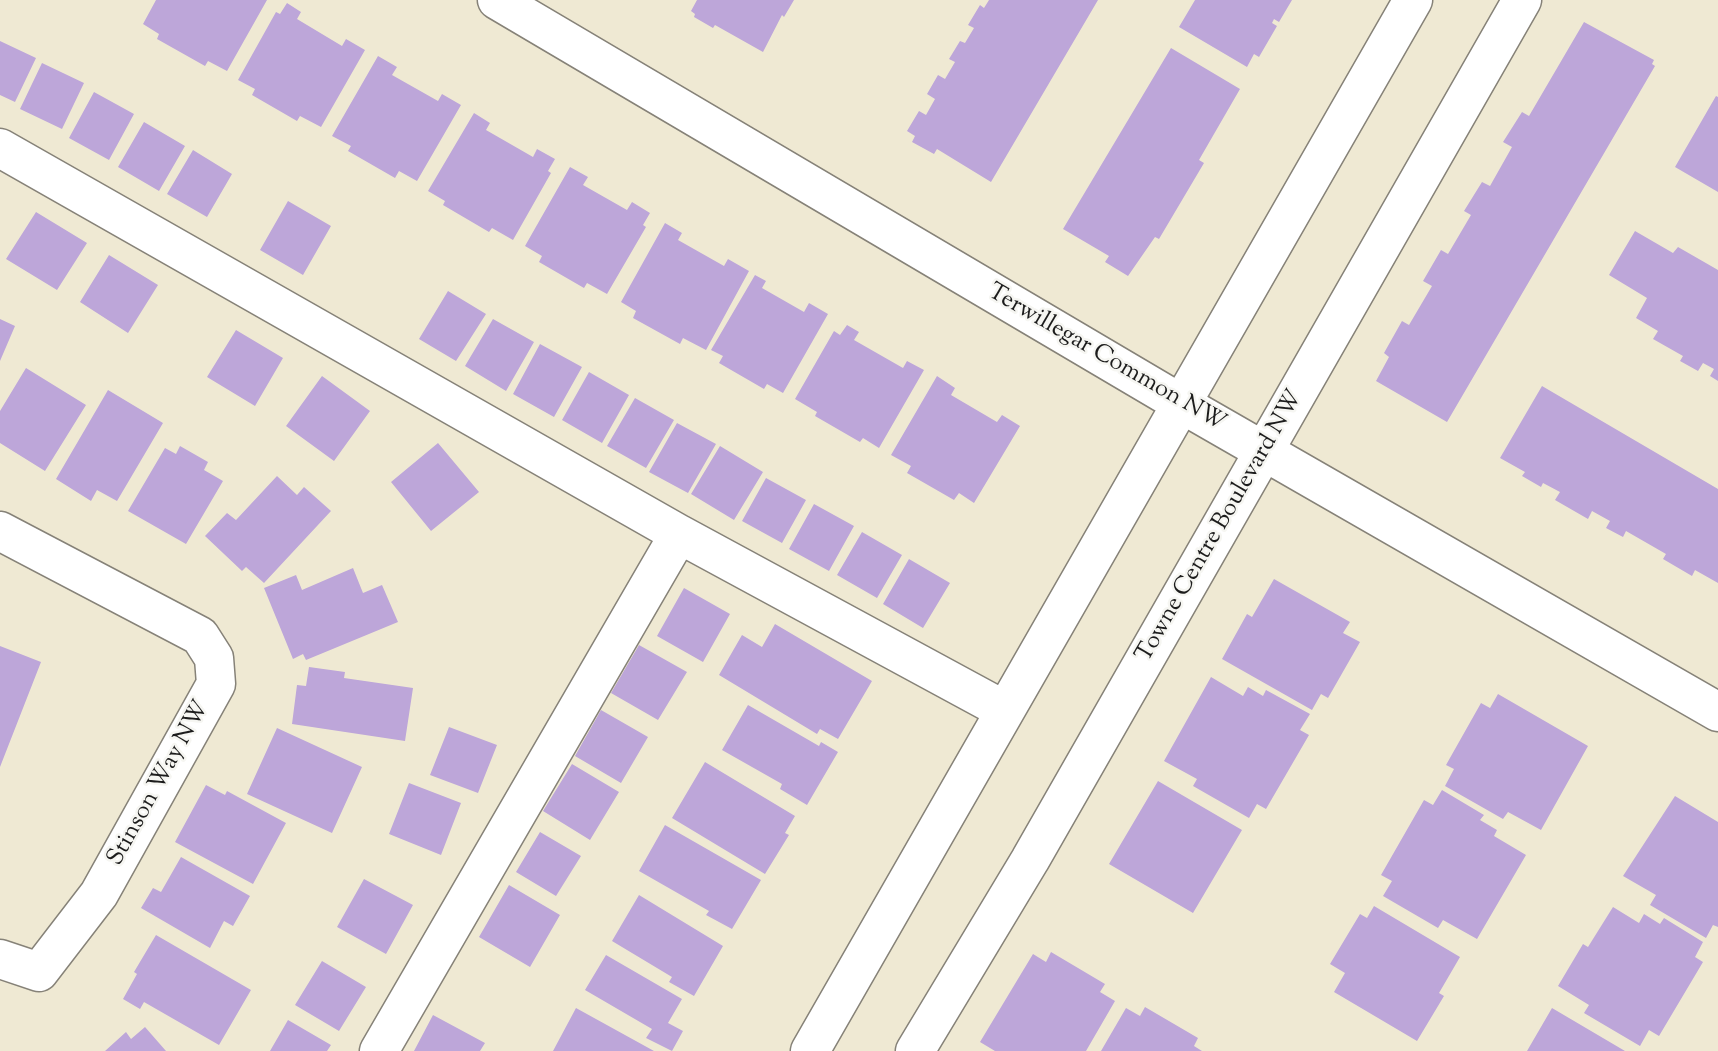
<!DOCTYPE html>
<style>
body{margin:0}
canvas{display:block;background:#efe9d3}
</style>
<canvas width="1718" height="1051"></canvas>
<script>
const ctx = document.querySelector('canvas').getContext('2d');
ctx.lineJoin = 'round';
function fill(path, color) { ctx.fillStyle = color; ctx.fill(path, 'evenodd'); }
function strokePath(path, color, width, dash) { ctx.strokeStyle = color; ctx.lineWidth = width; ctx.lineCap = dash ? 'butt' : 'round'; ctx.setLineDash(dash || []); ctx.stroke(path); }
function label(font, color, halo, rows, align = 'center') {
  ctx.font = font + ' "Sorts Mill Goudy",serif'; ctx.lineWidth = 5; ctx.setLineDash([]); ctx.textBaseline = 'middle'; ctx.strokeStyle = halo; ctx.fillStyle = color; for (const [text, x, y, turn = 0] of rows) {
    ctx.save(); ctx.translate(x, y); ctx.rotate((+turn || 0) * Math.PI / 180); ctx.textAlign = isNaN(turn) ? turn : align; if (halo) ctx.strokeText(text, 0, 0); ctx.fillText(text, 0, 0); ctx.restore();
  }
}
const building = new Path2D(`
 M156 0H267L227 71 208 61 205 66 157 39 159 34 143 24Z
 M697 0H794L784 17 782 15 763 52 715 25 713 28 694 17 695 14 691 11Z
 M989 0H1098L991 182 937 149 934 154 912 142 915 136 907 131 919 111 926 115 935 99 927 94 938 75 945 79 955 62 949 59 960 41 965 43 974 28 968 25 980 5 984 8Z
 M1195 0H1292L1279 22 1274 19 1272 23 1277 26 1259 57 1254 54 1247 67 1179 27Z
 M287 3 301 12 297 19 342 46 346 39 365 50 321 127 300 116 297 121 252 95 255 89 238 80 276 12 280 14Z
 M1584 22 1654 60 1652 64 1655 66 1447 422 1376 381 1389 357 1384 353 1402 321 1409 325 1432 286 1423 281 1441 250 1448 254 1471 215 1464 211 1482 182 1490 186 1512 147 1503 142 1522 112 1529 116Z
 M0 41 36 58 15 102 0 95Z
 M1171 48 1240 89 1199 160 1204 163 1159 239 1155 237 1128 276 1105 262 1109 256 1063 229Z
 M378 56 397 67 392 75 438 101 442 94 461 105 417 181 399 171 395 178 348 151 351 146 332 136Z
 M42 63 84 83 62 129 20 109Z
 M94 92 134 114 109 160 69 138Z
 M1716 96 1718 97V192L1675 167Z
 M474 113 490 123 486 130 533 157 537 149 555 159 548 171 551 173 513 240 492 228 489 232 443 205 445 201 428 191Z
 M144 122 185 146 159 191 118 167Z
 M193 150 232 174 207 217 167 194Z
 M570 167 588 177 583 185 627 210 632 202 650 213 643 225 646 227 607 294 587 283 584 288 539 262 542 256 525 246Z
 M288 201 331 226 303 275 260 250Z
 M36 212 87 243 57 290 6 259Z
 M665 223 682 233 678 240 724 266 728 259 749 271 706 350 683 338 680 344 633 318 636 311 621 302Z
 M1635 231 1673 253 1678 247 1718 270V381L1710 376 1714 369 1703 363 1698 371 1680 361 1683 356 1653 339 1658 331 1636 318 1647 298 1609 275Z
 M109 255 158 285 128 333 80 302Z
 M755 275 766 281 762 288 804 312 809 303 828 314 783 393 767 384 764 389 719 363 723 356 711 350Z
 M448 291 486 314 456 361 419 339Z
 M0 319 15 326 0 361Z
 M493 319 534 342 506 391 465 366Z
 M847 325 859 332 854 340 903 368 907 361 924 370 879 448 863 438 860 442 815 416 817 412 795 399 834 331 840 335Z
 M236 330 283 358 255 406 207 377Z
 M540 344 582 367 554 417 513 394Z
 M26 368 86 405 45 471 0 443V411Z
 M589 372 629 395 602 443 562 420Z
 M322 376 370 411 334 461 286 426Z
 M937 376 955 388 951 395 997 422 1002 415 1020 426 974 503 959 493 954 500 907 473 911 466 891 455Z
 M1542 386 1718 489V583L1695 570 1692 576 1663 559 1666 554 1626 531 1623 537 1606 528 1610 521 1592 511 1588 519 1555 500 1560 492 1543 483 1541 487 1522 476 1525 472 1500 458Z
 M108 390 163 423 117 501 97 490 91 501 56 479Z
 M635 398 674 420 646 468 607 446Z
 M677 423 716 444 688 493 649 472Z
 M438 443 479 492 431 531 391 482Z
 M180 446 208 462 204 470 223 481 186 544 128 511 165 448 176 454Z
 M720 446 763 472 734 520 691 494Z
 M277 476 297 495 304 487 331 511 264 583 246 567 242 571 205 536 227 513 236 520Z
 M766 478 806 500 782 543 742 521Z
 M814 504 854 526 829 571 789 549Z
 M862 532 902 555 877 598 837 575Z
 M909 559 950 583 923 628 883 604Z
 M353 568 363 593 382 585 398 622 306 660 303 654 293 659 264 588 296 575 302 590Z
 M1274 579 1350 622 1343 633 1360 642 1328 698 1321 694 1312 710 1222 659 1247 614 1252 617Z
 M684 588 730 614 703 662 657 636Z
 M775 624 872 681 838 739 820 729 817 734 719 675 742 635 762 647Z
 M639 645 687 672 658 720 611 693Z
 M0 646 41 662 0 767Z
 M309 667 345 672 344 678 413 688 405 741 292 724 297 685 306 686Z
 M1211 677 1243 696 1248 687 1263 696 1266 690 1310 714 1300 730 1309 735 1266 809 1257 804 1249 818 1193 786 1197 779 1164 761Z
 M1498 694 1588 746 1541 830 1508 812 1503 819 1445 786 1454 769 1446 765 1481 703 1490 708Z
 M748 705 819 746 821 742 838 752 807 805 780 789 782 784 722 750Z
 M601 710 648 737 621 783 575 756Z
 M449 727 497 745 478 793 430 775Z
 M277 728 362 767 332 833 247 794Z
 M705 762 795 816 785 833 789 835 765 874 672 818Z
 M572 764 619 792 590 840 543 811Z
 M1158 781 1242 830 1193 913 1109 864Z
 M409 783 461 803 441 855 389 834Z
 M206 785 225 795 227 791 286 823 253 884 175 842Z
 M1442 790 1484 815 1480 820 1497 830 1494 836 1526 855 1477 939 1443 920 1438 928 1383 896 1392 881 1381 875 1424 800 1433 805Z
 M1675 796 1718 822V927L1713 925 1706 938 1650 905 1656 895 1623 876Z
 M665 825 761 880 732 929 706 915 709 911 639 871Z
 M540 832 581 856 556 896 516 872Z
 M181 857 250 896 233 926 224 921 210 948 141 908 153 888 161 892Z
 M364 879 413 905 386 954 337 927Z
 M509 885 560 915 530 967 479 937Z
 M639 895 723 946 694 996 669 982 672 977 612 941Z
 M1374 906 1460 957 1439 993 1444 996 1417 1041 1334 992 1345 973 1330 964 1360 914 1367 918Z
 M1613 907 1639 923 1644 914 1660 924 1664 918 1703 942 1695 957 1703 962 1659 1036 1649 1030 1640 1046 1584 1013 1589 1005 1558 986 1583 944 1588 947Z
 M156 935 251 990 219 1045 144 1002 140 1009 123 999 137 974 134 972Z
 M1051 952 1105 984 1100 992 1115 1001 1086 1051H995L980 1042 1033 954 1046 962Z
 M606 955 682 999 668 1023 683 1031 672 1051 646 1038 652 1029 585 990Z
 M322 961 366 987 339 1031 295 1005Z
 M1145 1007 1198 1038 1194 1046 1202 1051H1101L1126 1008 1140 1016Z
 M576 1008 654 1051H553Z
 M1552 1008 1625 1051H1527Z
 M433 1015 485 1043 480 1051H414Z
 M288 1020 331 1045 327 1051H270Z
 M145 1027 166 1051H105L126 1032 131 1039Z`);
const minor = new Path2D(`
 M497 0 1180 403 1718 712
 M0 148 679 534 379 1051
 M0 531 200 636 214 658 216 684 99 894 39 972 0 959
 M679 534 1004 710
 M810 1051 1413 0
 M915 1051 1030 860 1522 0`);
const streetNames = [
 ["Terwillegar Common NW",1106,359,30],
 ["Towne Centre Boulevard NW",1221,527,-60],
 ["Stinson Way NW",160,784,-61]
];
fill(building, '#bda6d9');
strokePath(minor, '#868278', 41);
strokePath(minor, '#fff', 38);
label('24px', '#1c1c1c', '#f6f6f2', streetNames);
</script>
